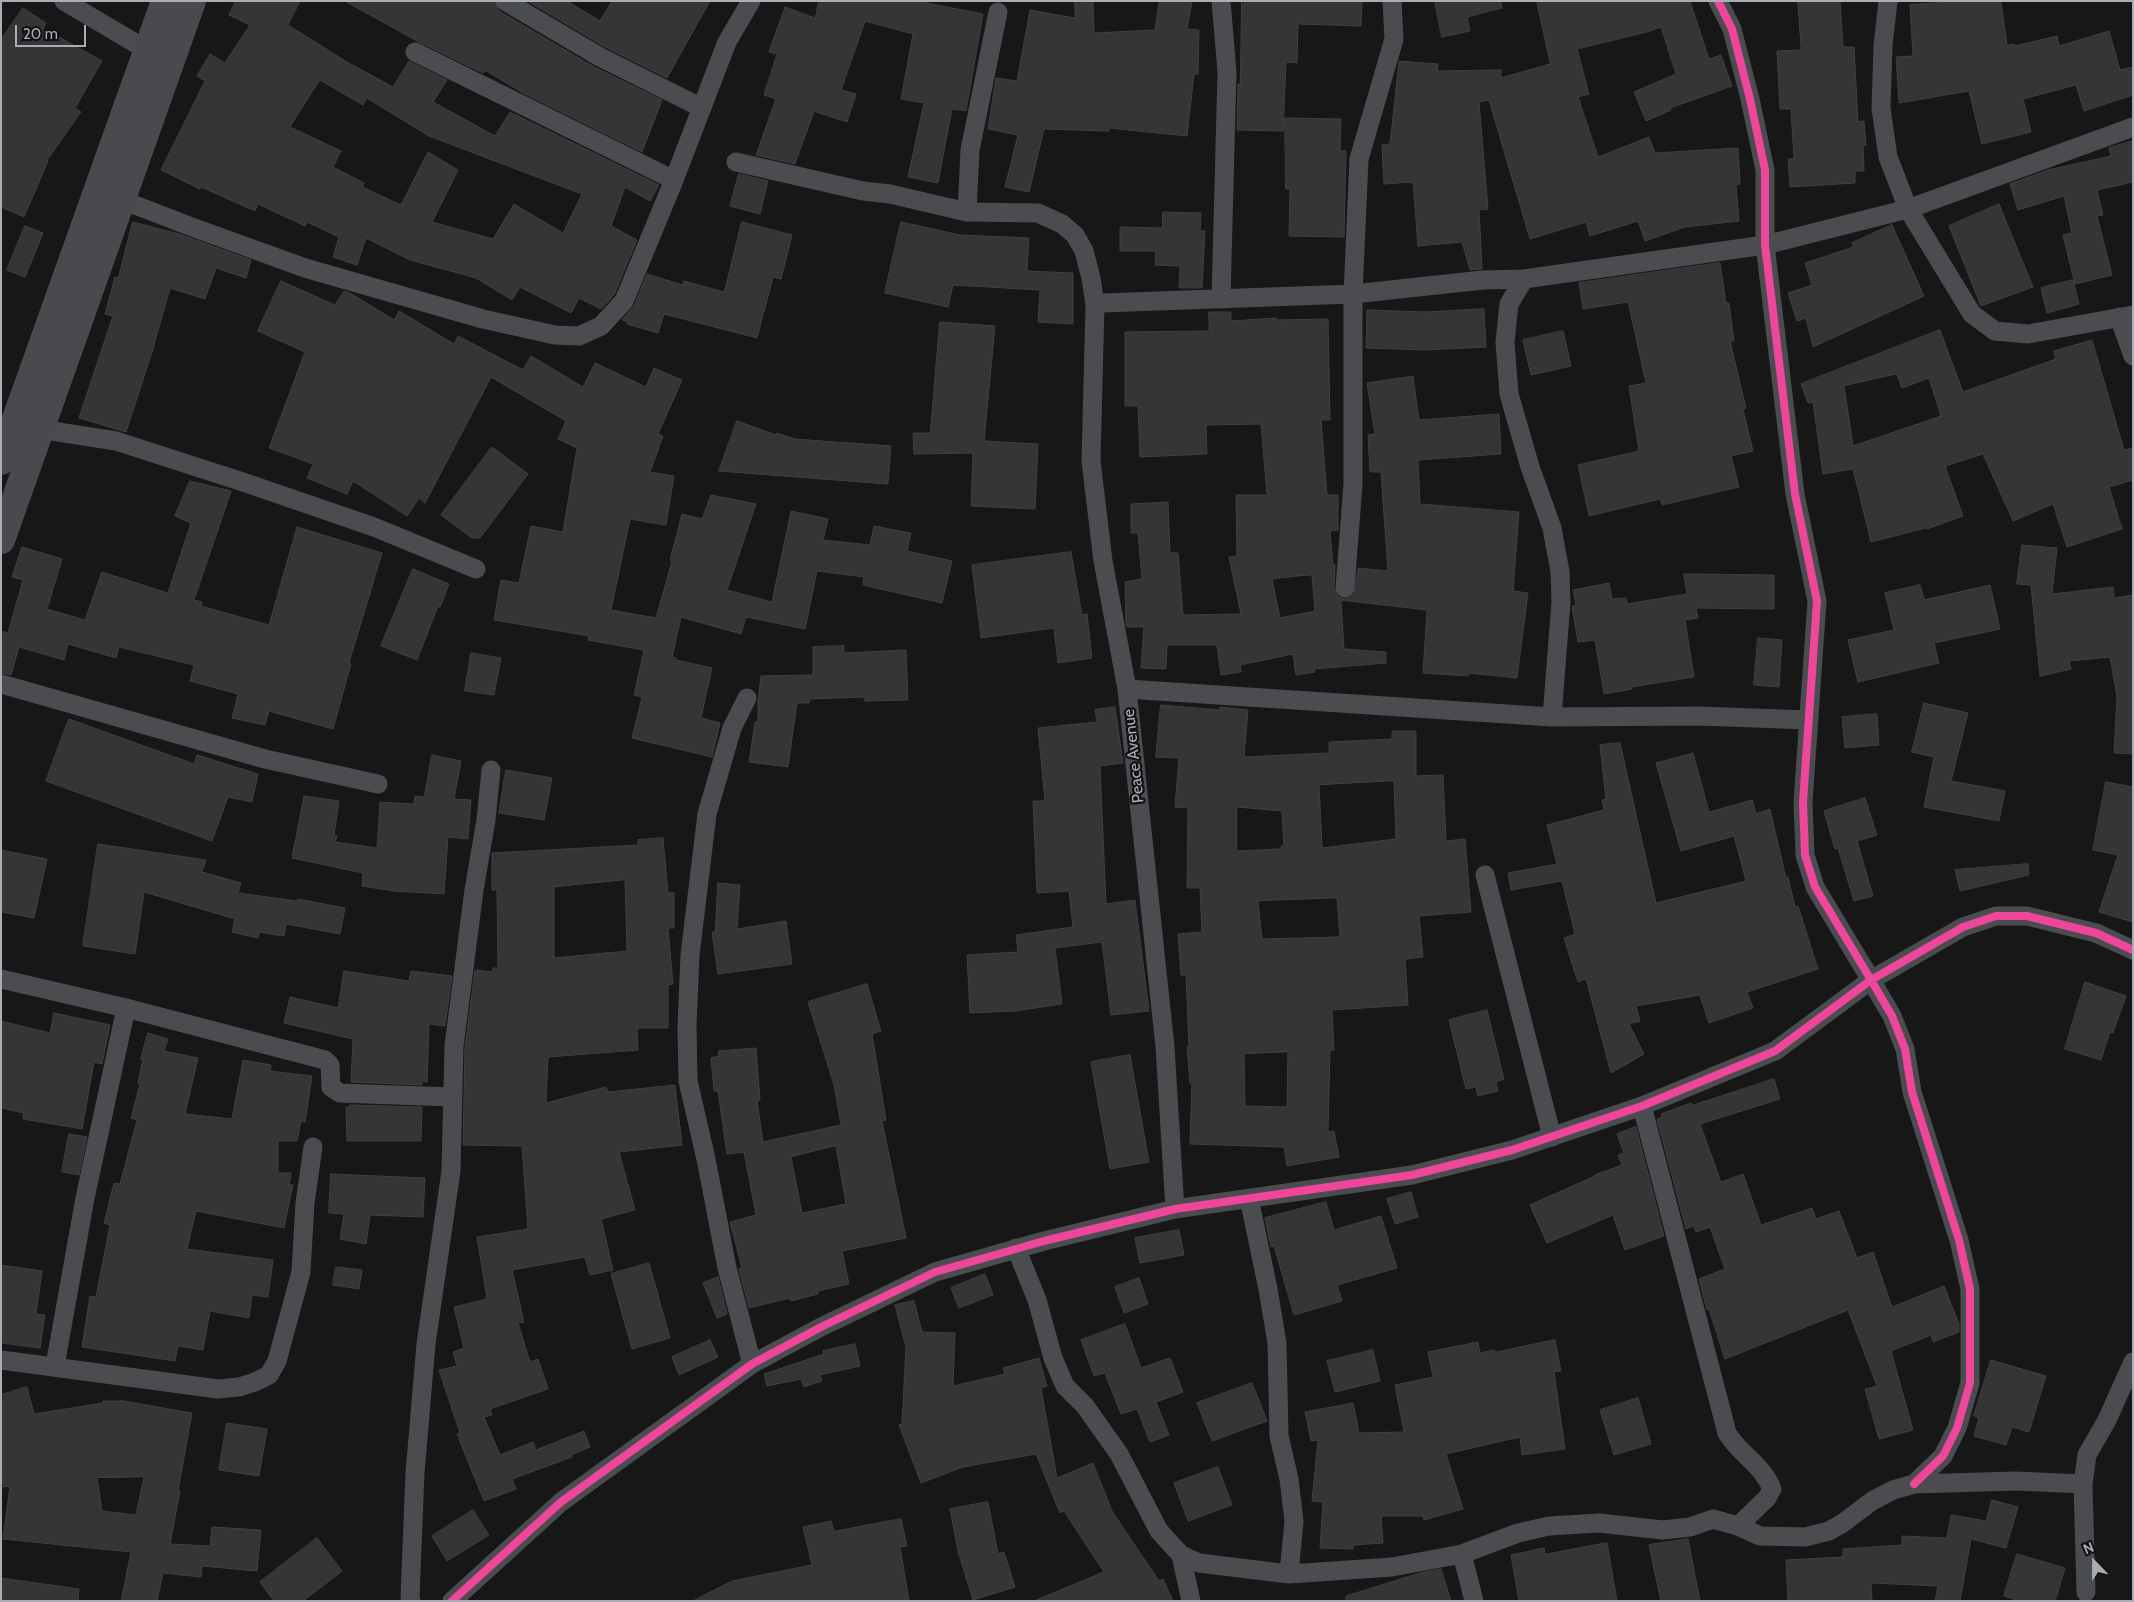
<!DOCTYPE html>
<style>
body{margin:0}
#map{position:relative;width:2134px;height:1602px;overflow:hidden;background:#171717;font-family:Cabin,sans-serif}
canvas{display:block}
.frame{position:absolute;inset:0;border:2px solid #a8adb8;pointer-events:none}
.north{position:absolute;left:2069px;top:1537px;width:50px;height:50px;-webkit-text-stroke:4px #111113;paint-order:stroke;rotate:338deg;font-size:14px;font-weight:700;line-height:20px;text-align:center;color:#a8adb8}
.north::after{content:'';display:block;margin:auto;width:18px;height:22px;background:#a8adb8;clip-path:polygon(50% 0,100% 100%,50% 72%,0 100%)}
.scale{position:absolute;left:15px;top:25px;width:71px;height:22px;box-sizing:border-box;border:2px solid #a8adb8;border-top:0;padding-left:6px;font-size:15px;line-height:18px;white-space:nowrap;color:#a8adb8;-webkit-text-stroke:4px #111113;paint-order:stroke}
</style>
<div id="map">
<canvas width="2134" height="1602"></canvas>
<div class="frame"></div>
<div class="north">N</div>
<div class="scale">20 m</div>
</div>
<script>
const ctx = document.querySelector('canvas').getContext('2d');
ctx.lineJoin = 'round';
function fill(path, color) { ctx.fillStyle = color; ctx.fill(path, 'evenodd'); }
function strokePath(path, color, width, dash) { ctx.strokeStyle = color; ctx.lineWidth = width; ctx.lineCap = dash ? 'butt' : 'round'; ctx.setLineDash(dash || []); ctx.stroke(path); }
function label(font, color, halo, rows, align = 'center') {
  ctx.font = font + ' Cabin,sans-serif'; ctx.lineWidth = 4.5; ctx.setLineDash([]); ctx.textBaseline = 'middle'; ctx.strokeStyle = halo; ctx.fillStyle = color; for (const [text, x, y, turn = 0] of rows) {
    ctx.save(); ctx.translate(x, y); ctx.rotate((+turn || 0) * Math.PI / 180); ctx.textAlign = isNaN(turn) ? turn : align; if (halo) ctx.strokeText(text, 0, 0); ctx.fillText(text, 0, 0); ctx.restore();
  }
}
const building = new Path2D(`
 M236 1H300L288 25 347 62 393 87 409 61 447 80 433 102 495 136 510 112 659 185 650 201 625 187 611 226 637 240 614 295 601 309 579 298 571 313 520 287 512 300 476 278 410 260 366 238 357 265 333 257 339 237 307 222 305 226 258 204 255 211 201 187 200 189 161 170 205 81 197 76 210 54 225 63 250 25 229 15ZM320 80 363 105 367 98 429 136 582 194 563 233 514 204 493 239 432 222 458 170 428 152 401 205 362 187 364 183 333 167 341 151 290 127Z
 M345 1H494L499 11 594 67 662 100 642 152 523 93 485 70 483 73 419 42Z
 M528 1H567L600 21 612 1H710L667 78 605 47Z
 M819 1H916L983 14 966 111 952 109 938 183 908 177 924 103 901 99 913 34 865 21 841 90 856 94 847 122 814 111 795 164 756 155 776 99 764 95 777 54 769 52 785 7 815 18Z
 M1075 1H1093L1094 33 1155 30 1159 1H1192L1187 29 1199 30 1198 74H1194L1187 136 1109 128V131L1044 129 1029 192 1005 187 1018 135 988 129 996 78 1017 81 1030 10 1075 18Z
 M1242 1H1362L1361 26 1298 24 1297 63 1286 62 1283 131 1237 130 1238 84H1240Z
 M1435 1H1501L1502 8 1467 17 1470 31 1442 37Z
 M1537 1H1690L1709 59 1721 55 1732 86 1670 108 1671 110 1646 121 1634 92 1676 74 1661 27 1647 32 1577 49 1589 94 1578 97 1598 157 1649 137 1655 153 1738 148 1740 184 1736 185 1739 221 1685 227 1645 241 1638 221 1590 236 1586 222 1530 239 1489 100 1479 102 1488 209 1479 210 1482 269 1470 270 1462 242 1418 246 1413 182 1384 184 1382 145 1390 144 1399 61 1438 64 1437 71 1501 70V78L1550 64Z
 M1798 1H1840L1843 47H1854L1858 122 1864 121 1866 145H1863L1864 171H1855V183L1790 187 1788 159H1794L1791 109H1780L1777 51 1801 50Z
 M1963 1H2001L2007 45 2014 44 2015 46 2057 36 2059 46 2109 31 2120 70 2133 67V95L2084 111 2076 85 2023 99 2031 132 1982 144 1969 91 1899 103 1896 57 1913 56 1910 5Z
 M23 8 46 23 43 28 102 61 75 108 81 112 47 160 48 161 24 217 1 207V40Z
 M1285 118 1341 119 1340 151H1346L1344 237 1289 236 1290 189H1286Z
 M2133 141V182L2097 190 2103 215 2097 216 2112 275 2075 284 2063 235 2072 233 2064 196 2018 210 2010 184 2048 170 2111 156 2109 148Z
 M739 174 768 181 760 214 730 206Z
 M1999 204 2033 287 1981 306 1949 226Z
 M1163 212 1201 213 1200 231H1205L1202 288H1179L1180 266 1155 265 1156 251H1120V227L1162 228Z
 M133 222 179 234 251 260 246 278 216 268 205 299 170 288 152 352 126 432 79 418 113 316 105 314 115 277 118 278Z
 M742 222 792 235 781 279 773 277 757 338 664 314 658 333 627 324 628 322 622 320 634 306 647 274 683 285 684 281 724 292Z
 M901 222 960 235 1029 238 1027 271 1073 273V324L1038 322 1040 290 953 285 948 307 885 293Z
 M1892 225 1924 296 1813 347 1806 318 1797 321 1788 293 1812 285 1805 263 1854 247 1852 243Z
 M25 226 43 233 25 277 7 270Z
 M1720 263 1726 303H1729L1734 341H1730L1746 408 1743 409 1753 451 1731 456 1739 487 1662 505 1660 499 1589 516 1578 465 1639 451 1629 386 1646 383 1628 302 1583 309 1579 283Z
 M2073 280 2079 304 2047 313 2041 288Z
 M281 281 335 305 344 291 350 293 394 320 399 311 454 344 458 336 523 370 531 356 583 387 595 363 646 387 654 368 682 380 658 434 663 436 650 472 674 476 666 525 630 519 611 610 656 618 672 561 670 560 682 514 702 519 711 495 756 504 727 590 772 602 791 511 828 519 823 540 870 545 874 526 911 533 907 551 952 561 942 603 863 585 864 577 817 571 805 629 746 617 741 634 681 617 672 657 676 658V660L712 668 701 718 720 723 712 757 632 738 642 697 634 695 644 650 588 640 589 636 494 620 501 580 519 583 531 526 563 532 577 448 558 439 566 421 491 377 425 503 419 498 407 516 353 481 347 494 307 478 313 464 269 448 305 352 258 331Z
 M1484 309 1486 347 1425 350 1366 348 1367 310 1426 312Z
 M1209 312H1231V321L1276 318V320L1328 319 1330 420H1321L1327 495H1338V530L1330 531 1333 565H1335L1334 588 1338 597 1344 599 1349 598 1354 594 1358 568 1388 571 1381 472H1370L1368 435 1375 434 1367 383 1413 376 1419 420 1499 414 1501 454 1418 460 1420 504 1519 512 1513 591 1528 593 1517 678 1469 673 1468 676 1423 673 1427 610 1341 600 1344 649 1386 652V663L1314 669 1315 672 1296 675 1293 654 1240 665 1241 672 1221 675 1217 645H1167L1166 669 1141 668 1144 627H1127L1126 624 1125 582 1142 579 1138 533H1131V504L1168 502 1170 553H1178L1183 615 1241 614 1229 557 1237 556 1236 495H1267L1261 424 1206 425 1207 454 1140 457 1138 406H1125V332L1209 331ZM1312 575 1315 611 1280 618 1272 579Z
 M940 322 995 326 984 441 1038 444 1035 509 971 506 973 453 914 454 913 433H930Z
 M1940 330 1963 392 2056 359 2054 351 2092 340 2124 450 2133 448V480L2109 487 2122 529 2067 547 2053 504 2013 521 1983 454 1945 466 1963 516 1927 529 1926 528 1871 542 1853 469 1823 474 1813 402 1808 403 1801 384ZM1897 374 1902 388 1929 378 1941 416 1853 446 1844 386Z
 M1563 331 1571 366 1531 375 1523 340Z
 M737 421 776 435 777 433 795 439 891 446 888 484 719 471Z
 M492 447 528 474 480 538H472L441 515Z
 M190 481 231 491 194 600 202 602 201 606 269 625 297 527 382 553 349 663 351 664 333 729 269 711 265 725 232 718 238 694 190 681 194 665 119 647 116 658 68 644 64 660 19 647 11 675 1 673V631L8 633 23 580 12 577 22 547 62 559 47 609 85 620 102 572 168 593 191 523 175 516Z
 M2022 545 2057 548 2052 594 2113 587 2114 598 2133 595V754L2114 753 2117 697 2110 657 2069 661 2071 669 2040 676 2031 585 2017 584Z
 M1071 552 1082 615 1087 614 1092 658 1058 663 1054 628 981 638 972 565Z
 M413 569 449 584 440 607 438 606 417 660 381 646Z
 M1684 574 1774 575V609L1696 608 1698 618 1685 620 1694 677 1631 687 1632 689 1604 694 1595 640 1578 642 1572 606 1576 605 1573 590 1609 583 1612 599 1626 598 1627 604 1687 594Z
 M1920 585 1924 600 1990 585 2000 629 1934 643 1939 663 1858 682 1848 640 1894 630 1885 593Z
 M1758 638 1782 640 1779 687 1754 685Z
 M844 646V653L906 650 908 700 865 701V697L809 699V703H797L788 767 749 762 755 722H758V702L761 676 813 675V647Z
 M471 653 501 658 494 695 465 691Z
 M1924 703 1968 713 1951 781 2005 791 1999 821 1924 807 1934 757 1912 752Z
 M1161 705 1220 710V707L1248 710 1244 757 1329 753V742L1392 739V731H1416V776L1443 775 1446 841 1465 839 1471 912 1419 916 1423 957 1405 959 1408 1005 1332 1010 1334 1050H1330L1328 1132 1334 1131 1339 1157 1287 1166 1284 1147 1190 1144 1192 1083H1190L1187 1047H1189L1186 975H1181L1178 934 1202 932 1200 888H1187L1188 808 1175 807 1179 758 1156 757ZM1394 781 1396 839 1322 848 1319 785ZM1237 807 1282 811 1284 846H1281V849L1237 851ZM1337 898 1340 937 1262 939 1258 901ZM1288 1052 1287 1107 1245 1106 1244 1054Z
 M1115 707 1123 763 1100 766 1106 904 1135 900 1149 1011 1111 1015 1102 942 1055 948 1062 1004 1015 1011 970 1013 967 955 1018 952 1016 935 1073 927 1069 891 1037 893 1033 801H1045L1038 728 1097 722 1095 710Z
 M1877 714 1879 745 1845 748 1842 717Z
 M69 719 194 764 197 755 258 774 252 802 228 797 212 841 46 781Z
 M1620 743 1656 903 1746 881 1734 836 1681 851 1656 763 1693 753 1709 812 1752 800 1756 814 1770 809 1786 878 1788 877 1795 907 1798 906 1818 969 1747 992 1753 1008 1709 1023 1700 995 1636 1006 1640 1021 1629 1024 1644 1054 1611 1073 1586 979 1578 982 1564 938 1575 934 1562 881 1511 890 1508 873 1557 864 1547 825 1604 810 1602 800 1606 799 1600 745Z
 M432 755 461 761 454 799 471 800 468 839 448 837 444 894 394 891 362 886 363 873 292 858 304 796 339 801 334 835 337 836 335 842 377 848 380 802 414 804 415 796 424 797Z
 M506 770 552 778 544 820 499 813Z
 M2106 782 2133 787V922L2099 912 2118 855 2093 850Z
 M1865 798 1877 835 1857 841 1873 896 1854 901 1838 848 1835 849 1824 811Z
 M663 838 668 893H674V928H668L673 984 668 985V1028H637L638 1050 548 1057 546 1103 606 1087 608 1092 675 1085 682 1145 619 1152 635 1210 601 1219 613 1270 590 1275 585 1257 512 1270 524 1322 518 1323 530 1362 538 1359 548 1389 490 1409 492 1415 484 1417 500 1455 533 1442 536 1450 584 1431 590 1447 571 1455 572 1457 512 1479 516 1489 484 1501 457 1434 460 1433 439 1370 457 1366 453 1352 464 1348 454 1307 487 1299 477 1237 528 1229 522 1146 463 1145 465 1047 475 970 493 972V968H498L497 890H492V853L638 845V840ZM625 880 627 951 554 958V887Z
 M98 844 206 860 202 872 241 883 238 893 297 901 298 899 345 908 340 934 286 924 284 936 259 932 258 938 232 932 235 919 144 892 135 954 83 946Z
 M1 850 47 859 34 918 1 912Z
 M2028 864 2029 875 1960 891 1955 870Z
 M718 883 740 885 737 929 786 921 792 964 718 974 712 932H715Z
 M344 971 409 981 411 971 452 976 445 1026 429 1024 427 1082 422 1081V1085L351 1082 353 1039 284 1023 290 997 338 1008Z
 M2085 982 2126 996 2113 1033 2110 1032 2101 1060 2065 1049Z
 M867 984 881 1031 872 1034 886 1120 882 1121 906 1238 842 1251 849 1284 818 1291V1294L791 1301 790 1298 749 1308 739 1269 742 1268 730 1222 756 1215 744 1152 727 1154 718 1091H714L711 1058 719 1056 718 1051 756 1048 760 1100 757 1101 763 1142 841 1125 834 1085 808 1002ZM836 1146 846 1204 802 1213 791 1157Z
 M1487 1010 1504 1079 1496 1082 1498 1091 1478 1096 1476 1087 1466 1089 1449 1020Z
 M54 1013 110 1025 102 1064 94 1062 82 1129 23 1119 24 1113 1 1108V1021L50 1033Z
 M148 1033 168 1039 164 1051 198 1058 185 1114 232 1119 243 1060 271 1065 270 1071 312 1076 305 1122 301 1121 297 1141H278V1173H291L289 1185H293L284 1228 196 1211 187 1249 273 1260 268 1297 252 1295 249 1318 210 1311 203 1350 178 1346 175 1361 82 1347 90 1296 96 1297 110 1225 104 1223 114 1183 120 1184 137 1120 131 1118 140 1084 138 1083 143 1059H141Z
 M1130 1055 1149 1162 1110 1169 1091 1062Z
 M1774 1079 1780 1099 1700 1124 1721 1182 1743 1174 1761 1225 1812 1208 1816 1219 1839 1211 1857 1258 1873 1252 1892 1307 1944 1286 1959 1324V1332L1933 1342 1931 1335 1891 1351 1913 1430 1879 1439 1865 1389 1877 1386 1848 1310 1725 1359 1709 1309 1707 1310 1699 1279 1725 1269 1710 1227 1696 1232 1694 1226 1686 1229 1657 1119 1662 1117 1661 1114 1691 1103 1693 1105Z
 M350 1105 422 1107 421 1141H347L346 1107H350Z
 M1636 1127 1664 1236 1625 1250 1613 1215 1547 1243 1530 1205 1595 1176V1175L1622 1165 1618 1155 1624 1153 1617 1134Z
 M69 1134 87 1137 79 1175 62 1172Z
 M331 1174 425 1178 423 1217 370 1215 366 1244 340 1239 344 1214 329 1213Z
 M1411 1192 1418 1217 1395 1224 1387 1199Z
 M1326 1202 1334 1230 1381 1216 1397 1268 1337 1285 1342 1301 1294 1315 1274 1246 1271 1247 1265 1218Z
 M1179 1230 1184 1255 1140 1263 1135 1238Z
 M649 1263 670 1338 632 1349 611 1274Z
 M1 1265 42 1271 36 1314 45 1315 40 1348 1 1343Z
 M336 1267 362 1270 359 1289 333 1285Z
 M985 1274 993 1295 959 1308 951 1288Z
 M718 1277 727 1314 717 1318 703 1283Z
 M1139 1278 1148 1304 1124 1313 1115 1287Z
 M914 1301 922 1332 955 1333 953 1386 1005 1374 1003 1368 1039 1358 1047 1386 1041 1388 1057 1478 1093 1463 1112 1511 1159 1581 1163 1579 1173 1601H1034L1104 1572 1064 1511 1060 1513 1036 1454 963 1467 921 1483 899 1425 902 1424 906 1347 895 1305Z
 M1125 1324 1141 1368 1170 1358 1183 1392 1156 1402 1169 1435 1150 1442 1137 1409 1121 1414 1105 1373 1094 1376 1081 1340Z
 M710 1340 718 1357 679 1375 672 1357Z
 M1555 1340 1561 1371 1554 1372 1565 1449 1522 1455 1520 1437 1446 1454 1463 1509 1424 1520 1423 1516H1381L1383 1543 1353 1545V1549L1320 1548 1323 1502 1312 1501 1318 1440 1311 1441 1305 1412 1353 1403 1359 1433 1404 1432 1395 1385 1433 1377 1428 1352 1478 1342 1480 1353 1494 1350 1495 1352Z
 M855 1344 860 1366 820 1375 822 1381 804 1387 801 1379 767 1386 764 1374 824 1354 823 1351Z
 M1373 1350 1380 1381 1335 1392 1327 1361Z
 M1991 1360 2046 1376 2029 1432 2012 1427 2006 1445 1974 1436 1979 1418 1974 1416Z
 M1252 1383 1267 1421 1212 1441 1197 1403Z
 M27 1387 34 1414 103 1403V1401H123L192 1413 178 1491H180L170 1544 210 1546 212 1527 261 1530 257 1571 202 1566 201 1577 163 1573 157 1601H121L131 1552 3 1539 10 1486 3 1487 1 1472V1395ZM144 1477 136 1515 102 1511 97 1478Z
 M1638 1398 1651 1444 1614 1455 1600 1410Z
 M227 1423 267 1429 259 1476 219 1470Z
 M1218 1467 1232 1505 1188 1521 1174 1483Z
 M1992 1500 2018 1507 2006 1548 1971 1539 1960 1601H1935L1938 1586 1871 1583 1872 1601H1788L1786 1560 1843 1557V1549L1902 1545V1536L1947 1538 1951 1515 1986 1521Z
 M988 1502 998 1554 1004 1552 1015 1587 973 1600 958 1551 950 1509Z
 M473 1510 489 1535 447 1561 432 1536Z
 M901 1519 907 1546 900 1547 909 1601H693L732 1581 812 1565 803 1527 831 1521 834 1531Z
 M317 1538 342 1571 303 1601H274L260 1582Z
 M1688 1539 1700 1601H1661L1649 1545Z
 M1607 1543 1617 1601H1519L1511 1555 1544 1548 1545 1554Z
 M2017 1554 2065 1568 2055 1601H2020L2004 1596Z
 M1441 1569 1451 1601H1346V1596L1420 1573Z
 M1 1578 79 1589 78 1601H1Z`);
const street = new Path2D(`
 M64 1 147 50
 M505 1 600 57 702 108
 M1221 1 1227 72 1221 298
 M1718 1 1732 29 1750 99 1765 170V245L1795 494 1817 601 1803 802 1805 855 1815 887 1871 980 1892 1016 1905 1049 1912 1092 1959 1240 1970 1289V1383L1957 1428 1943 1456 1914 1484
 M1888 1 1883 46 1881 108 1888 157 1908 209 1972 314 1995 331 2028 334 2133 315
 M415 52 674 180
 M736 162 863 191 890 194 967 212 1038 213 1062 224 1075 235 1084 251 1091 278 1095 305 1091 461 1103 561 1127 689 1165 1047 1175 1209
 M122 200 192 227 305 268 483 319 555 335 579 336 601 326 624 301 674 180 727 42 751 1
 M967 212 970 150 998 12
 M1524 279 1509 304 1505 342 1509 394 1530 467 1552 528 1560 572 1561 602 1552 717
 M1095 305 1102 303 1353 294 1483 280 1524 279 1765 245 1908 209 2133 127
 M2119 317 2133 356
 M39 429 116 441 243 482 374 527 476 569
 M1345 588 1353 484V294L1359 159 1394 39 1392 1
 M1 684 265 759 378 784
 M1127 689 1552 717 1699 716 1809 720
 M747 698 732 728 707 814 690 955 687 1026 688 1081 706 1159 727 1268 752 1364
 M1485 875 1552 1137
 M1 979 126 1008 325 1060 330 1065 331 1087 340 1093 452 1097
 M1642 1106 1727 1433C1740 1455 1762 1464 1772 1489L1767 1498 1738 1526
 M1249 1198 1268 1289 1277 1343 1279 1436 1289 1479 1294 1521 1289 1574
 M1016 1248 1037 1300 1053 1358 1065 1386 1085 1406 1119 1454 1159 1531 1181 1555 1199 1563 1289 1574 1392 1567 1462 1554 1518 1533 1549 1526 1599 1523 1663 1530 1690 1527 1713 1519 1738 1526 1760 1536 1805 1537 1829 1531 1843 1523 1872 1501 1893 1490 1914 1484 2016 1481 2083 1484
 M1 1360 218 1389 239 1387 255 1382 269 1375 277 1361 301 1272 305 1203 313 1147
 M55 1366 85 1198 126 1008
 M1462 1554 1474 1601
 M1181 1555 1191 1601
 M2086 1592 2083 1484 2087 1455 2107 1420 2133 1362
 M411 1601 410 1597 415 1473 426 1344 451 1171 454 1046 474 890 486 820 491 770
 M452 1601 561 1502 752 1364 821 1327 935 1272 1044 1241 1175 1209 1412 1175 1512 1150 1642 1106 1775 1051 1871 980 1963 927 1996 916H2027L2096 933 2133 950`);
const secondary = new Path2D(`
 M1 461 165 1
 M1 540 192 1`);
const cycleway = new Path2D(`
 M1718 1 1732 29 1750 99 1765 170V245L1795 494 1817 601 1803 802 1805 855 1815 887 1871 980 1892 1016 1905 1049 1912 1092 1959 1240 1970 1289V1383L1957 1428 1943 1456 1914 1484
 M452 1601 561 1502 752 1364 821 1327 935 1272 1044 1241 1175 1209 1412 1175 1512 1150 1642 1106 1775 1051 1871 980 1963 927 1996 916H2027L2096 933 2133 950`);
const streetNames = [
 ["Peace Avenue",1134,756,-96]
];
fill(building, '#353536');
strokePath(building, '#3f4043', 1);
strokePath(street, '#4b4c50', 19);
strokePath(secondary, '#4a4a4e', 28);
strokePath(cycleway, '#ed469a', 8);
label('16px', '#a8adb8', '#111113', streetNames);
</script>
